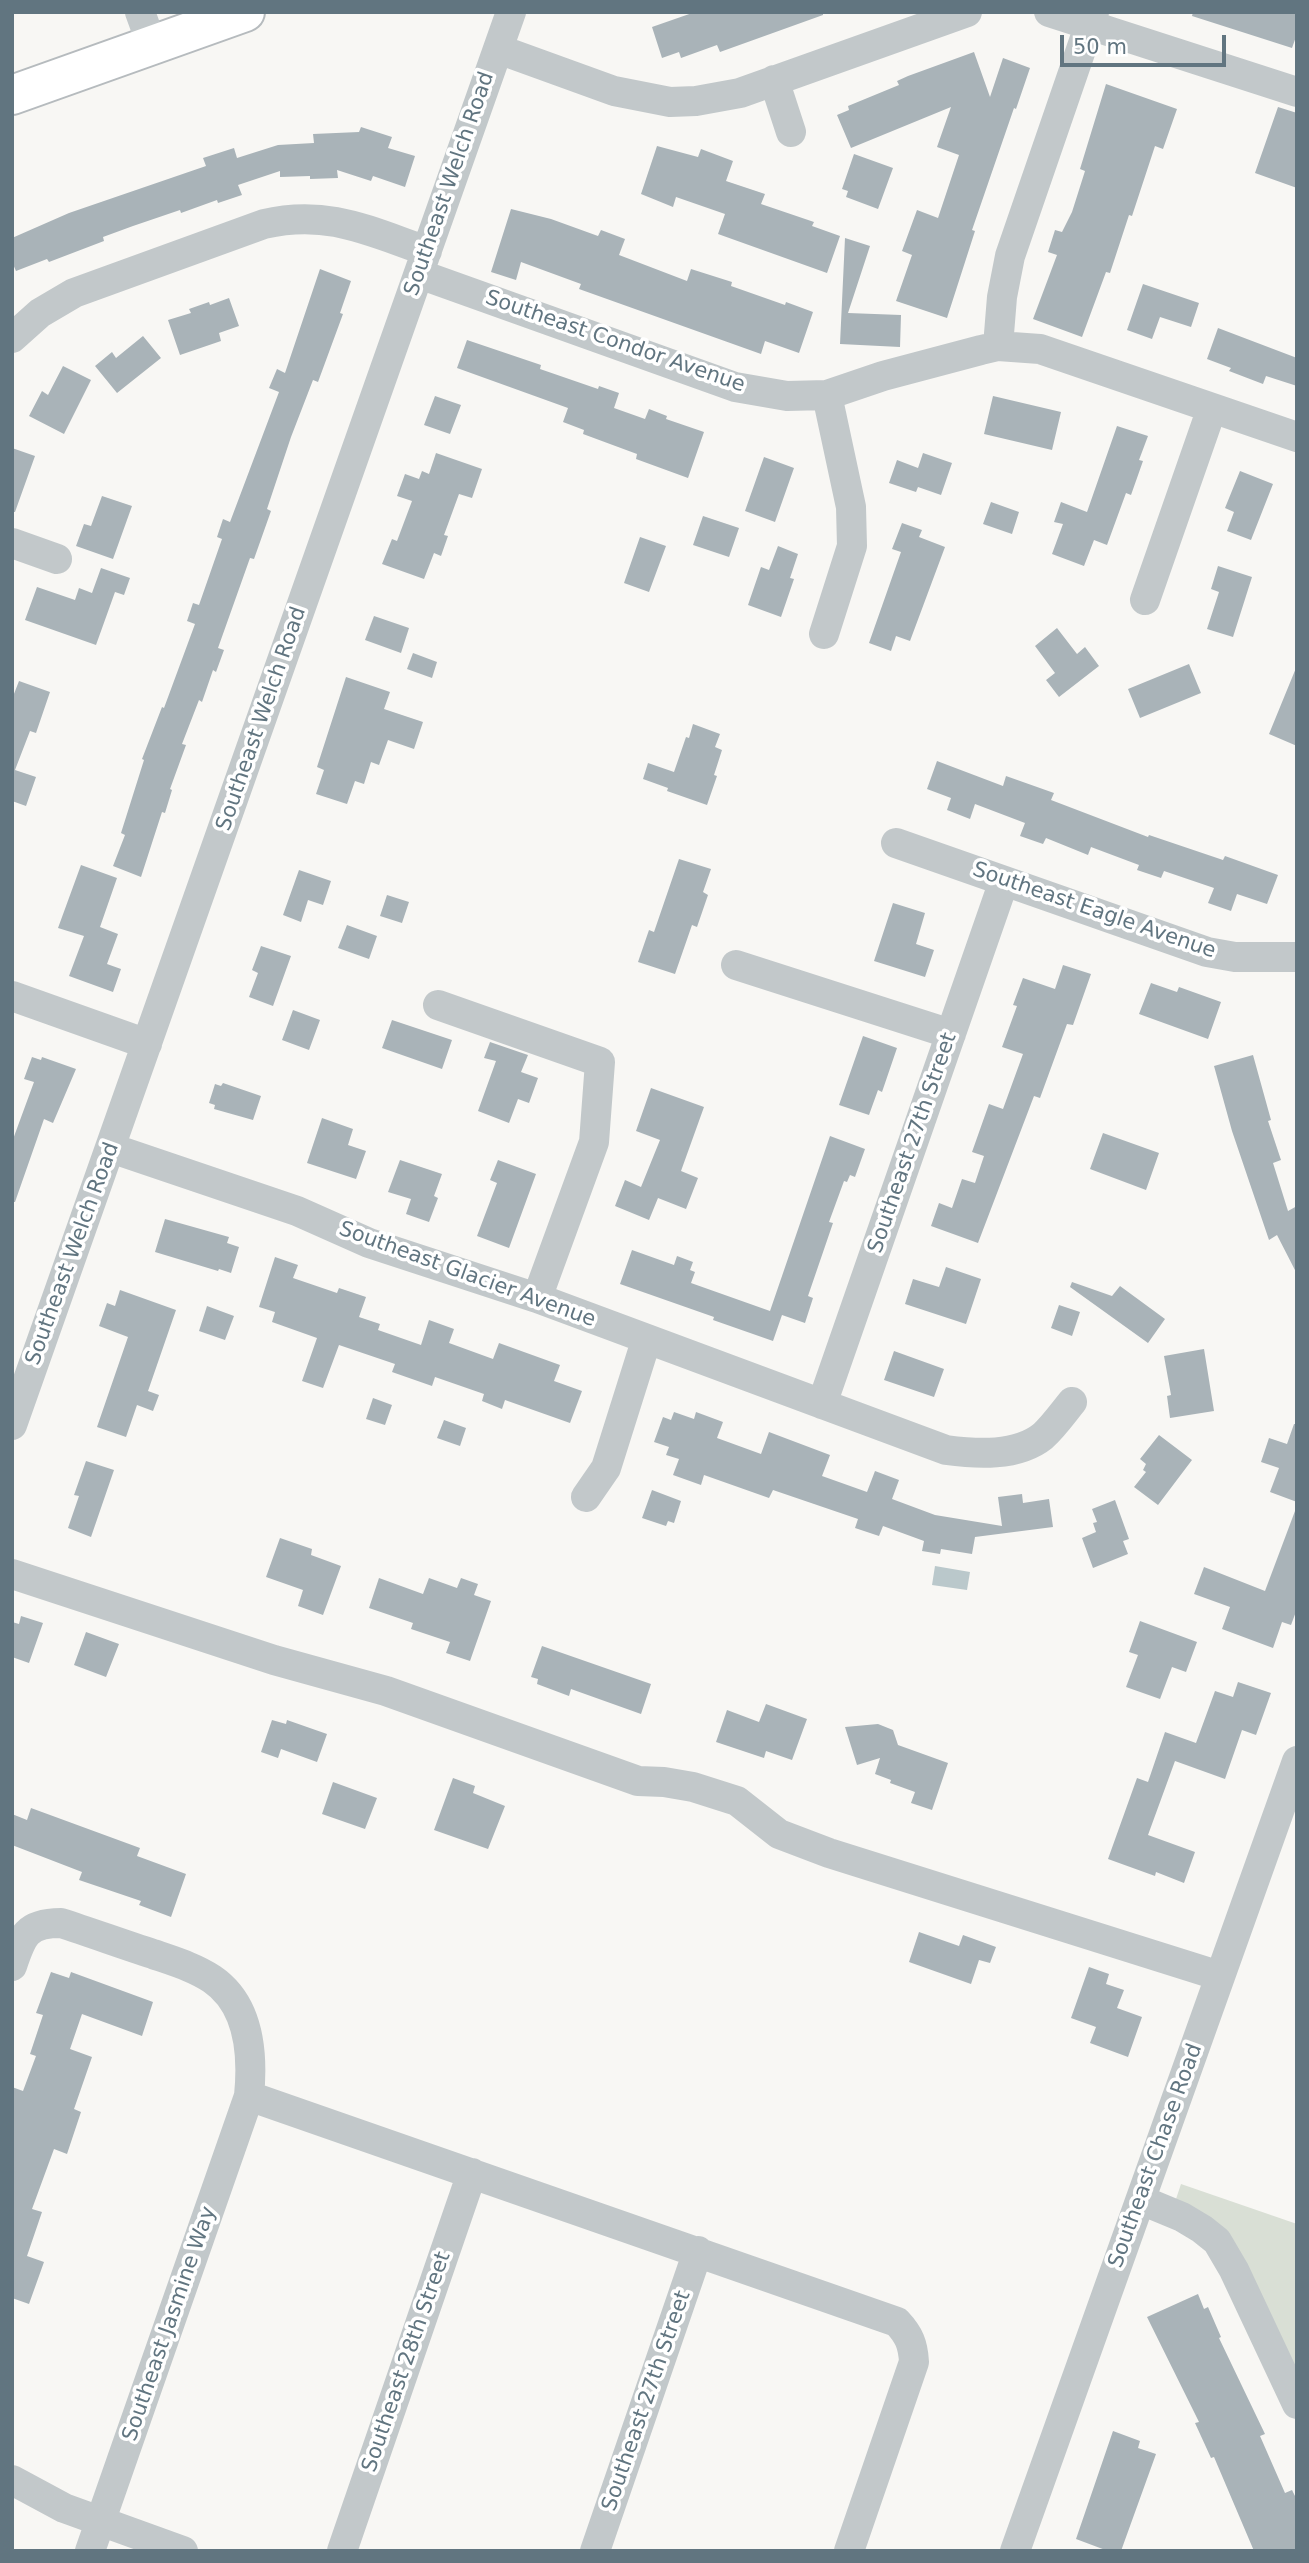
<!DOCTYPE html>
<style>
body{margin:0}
#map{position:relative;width:1309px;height:2563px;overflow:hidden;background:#f8f7f4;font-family:"DejaVu Sans",sans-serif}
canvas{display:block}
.frame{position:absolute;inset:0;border:14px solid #617580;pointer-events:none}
.scale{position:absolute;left:1060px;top:35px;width:166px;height:32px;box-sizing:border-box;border:4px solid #617580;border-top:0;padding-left:9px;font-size:21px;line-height:24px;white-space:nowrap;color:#617580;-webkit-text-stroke:5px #fff;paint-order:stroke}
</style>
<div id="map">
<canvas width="1309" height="2563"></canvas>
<div class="frame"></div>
<div class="scale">50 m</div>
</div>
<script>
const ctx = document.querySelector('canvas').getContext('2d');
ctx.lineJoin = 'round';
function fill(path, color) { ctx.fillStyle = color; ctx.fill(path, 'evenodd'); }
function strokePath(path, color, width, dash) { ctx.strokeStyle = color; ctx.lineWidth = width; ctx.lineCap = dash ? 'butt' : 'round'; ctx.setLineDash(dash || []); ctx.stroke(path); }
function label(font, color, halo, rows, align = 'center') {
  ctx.font = font + ' "DejaVu Sans",sans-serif'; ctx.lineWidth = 7; ctx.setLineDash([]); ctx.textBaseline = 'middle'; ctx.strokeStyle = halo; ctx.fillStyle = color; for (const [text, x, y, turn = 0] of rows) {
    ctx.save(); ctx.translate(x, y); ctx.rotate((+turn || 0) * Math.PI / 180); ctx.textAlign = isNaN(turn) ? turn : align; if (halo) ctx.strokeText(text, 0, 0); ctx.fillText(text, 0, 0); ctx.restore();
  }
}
const green = new Path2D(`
 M1181 2184 1297 2224V2375L1175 2202Z`);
const water = new Path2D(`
 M935 1566 970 1572 967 1590 932 1585Z`);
const building = new Path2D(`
 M695 12H823V15L720 52 717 45 681 58 679 52 662 58 652 27Z
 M1193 12H1297V34L1292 48 1192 16Z
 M974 52 990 97 1003 58 1030 68 1016 109 1014 108 972 230 975 231 947 318 896 301 912 255 902 251 917 210 938 218 959 155 937 147 951 107 851 148 837 115 849 110 848 106 899 85 897 81 908 76Z
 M1106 84 1177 109 1163 149 1155 146 1132 216 1129 215 1110 273 1106 272 1082 337 1033 319 1057 255 1048 252 1055 230 1062 232 1072 212 1085 171 1080 169Z
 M1278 107 1297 113V188L1255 173Z
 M361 127 392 137 388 148 415 156 405 187 373 176 371 181 337 170 338 178 310 179V176L280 177V171L238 185 242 195 218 203 217 200 181 213 180 210 133 226 103 237 104 241 49 262 47 259 16 271 12 262V238L69 213 206 166 203 158 234 148 237 158 278 145 314 143 313 134 359 132Z
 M657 146 698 157 701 149 733 161 726 181 765 194 761 204 814 222 812 226 840 236 827 273 718 234 725 214 676 197 673 207 641 194Z
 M854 154 893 168 878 209 846 197 848 191 842 189Z
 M511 209 551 219 598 236 601 230 625 239 619 255 687 281 691 269 732 282 731 286 785 305 786 302 813 312 799 353 765 341 761 354 579 289 581 284 521 262 516 280 491 272Z
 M845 238 870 246 848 313 901 315 900 347 840 344Z
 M320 269 351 281 340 313 343 314 318 382 313 380 291 437 267 509 271 511 254 559 250 558 218 648 224 650 216 672 213 670 202 702 199 700 182 744 186 745 170 789 172 790 165 813 162 812 141 877 113 866 125 835 121 833 144 760 142 759 162 707 164 708 195 624 187 621 193 603 199 605 222 539 217 537 223 519 230 522 279 392 269 388 277 369 285 373Z
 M1143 284 1199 303 1191 327 1160 317 1152 339 1127 330Z
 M229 298 239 326 219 333 221 341 180 355 168 320 191 313 189 309 209 302 210 305Z
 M1218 328 1297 358V386L1266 376 1263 384 1229 371 1231 368 1207 359Z
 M143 336 161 358 117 393 95 366 112 352 116 358Z
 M467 340 541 365 540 369 598 389 599 386 619 393 614 408 645 419 649 409 667 416 666 419 704 432 688 478 636 459 637 454 583 434 584 430 563 422 568 408 457 368Z
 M63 366 91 380 64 434 29 416 42 391 48 395Z
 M435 396 461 405 450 434 424 425Z
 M993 396 1061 412 1052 450 984 434Z
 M1117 426 1148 436 1139 460 1143 461 1131 495 1126 493 1107 545 1094 540 1084 566 1052 554 1063 524 1054 522 1061 502 1087 512Z
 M12 448 35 456 15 512H12Z
 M436 453 482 469 472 498 459 494 444 535 448 536 441 556 434 553 424 579 382 564 392 539 397 541 412 501 397 496 405 474 419 479 422 471 429 474Z
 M923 453 952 463 941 495 918 487 916 492 889 483 897 460 918 468Z
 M764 457 794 468 775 522 745 511Z
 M1240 471 1273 484 1251 540 1227 531 1234 512 1225 508Z
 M102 496 132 506 113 559 76 546 84 524 91 526Z
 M991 502 1019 512 1012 534 983 524Z
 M703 516 739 528 729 557 693 545Z
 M902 523 922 530 919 537 945 547 910 641 896 636 891 651 869 643 901 552 892 549Z
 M640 537 666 546 649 592 624 583Z
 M778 546 798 554 790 578 794 579 781 617 748 605 761 567 769 570Z
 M1218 566 1252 577 1233 637 1207 629 1219 592 1211 589Z
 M101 568 130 578 124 595 115 592 96 645 25 620 37 587 75 600 79 588 92 593Z
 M374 616 409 628 401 653 365 640Z
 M1057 628 1077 654 1085 647 1099 666 1059 697 1046 680 1055 673 1035 646Z
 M413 653 437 662 432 678 407 669Z
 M1189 664 1201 693 1140 718 1128 689Z
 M1296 668H1297V746L1269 734Z
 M346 677 390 692 384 709 423 722 414 749 388 740 379 765 371 762 364 784 355 781 347 804 316 794 324 770 317 767Z
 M19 681 50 692 36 733 30 731 15 770 36 777 26 806 12 801V699Z
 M693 724 720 734 715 747 722 750 714 775 717 776 707 805 667 791 668 788 643 779 648 763 674 772 686 737 689 738Z
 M937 761 1003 786 1006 776 1054 793 1051 800 1148 837 1149 835 1223 860 1225 856 1278 875 1267 904 1237 894 1231 911 1208 903 1214 888 1164 871 1161 878 1137 870 1139 865 1091 847 1088 855 1046 838 1043 844 1020 836 1025 823 975 804 970 819 947 810 951 798 927 789Z
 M679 859 711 869 703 892 708 895 697 927 692 925 675 974 638 962 649 930 654 932Z
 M81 865 117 878 100 927 118 934 107 964 121 969 113 992 69 976 84 936 58 928Z
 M299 870 331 881 323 905 308 900 301 922 283 915Z
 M387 895 409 902 402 923 380 916Z
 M893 903 925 913 916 944 934 950 925 977 874 961Z
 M347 925 377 936 369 959 338 948Z
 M261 946 291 956 273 1006 249 997 258 973 252 970Z
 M1063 965 1091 974 1073 1025 1067 1024 1040 1098 1034 1096 978 1243 931 1226 939 1203 952 1208 962 1179 975 1183 984 1156 972 1152 989 1104 1003 1109 1023 1054 1002 1047 1017 1006 1013 1005 1023 978 1055 989Z
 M1151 983 1177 992 1179 987 1221 1002 1208 1039 1139 1014Z
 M293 1010 320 1020 309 1050 282 1040Z
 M392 1020 452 1040 442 1069 382 1048Z
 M863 1036 897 1048 882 1092 878 1090 869 1115 839 1105Z
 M490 1042 528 1055 521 1072 538 1078 529 1103 518 1099 509 1123 478 1111 496 1061 484 1058Z
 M1253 1055 1271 1120 1268 1121 1281 1160 1273 1163 1288 1211 1297 1206V1274L1277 1235 1269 1240 1232 1131 1214 1066Z
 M32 1057 41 1060 42 1057 76 1069 53 1123 44 1119 15 1202H12V1142L34 1082 24 1079Z
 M223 1083 261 1096 253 1120 214 1109 215 1105 209 1103 215 1084 221 1086Z
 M651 1088 704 1107 681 1171 698 1178 686 1209 658 1198 649 1220 615 1206 625 1180 641 1187 660 1140 636 1131Z
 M322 1118 353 1129 348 1145 366 1151 356 1179 307 1163Z
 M1103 1133 1159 1153 1146 1190 1090 1169Z
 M830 1136 865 1149 855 1177 850 1175 847 1182 844 1181 829 1222 833 1223 808 1296 813 1298 805 1323 782 1315 773 1341 713 1320 714 1317 620 1284 632 1250 674 1265 677 1256 693 1262 690 1270 695 1272 691 1283 770 1311Z
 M400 1160 442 1174 434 1196 438 1198 429 1222 406 1214 411 1199 388 1192Z
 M498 1160 536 1174 509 1248 477 1236 497 1183 490 1180Z
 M165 1219 229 1237 227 1243 239 1247 231 1273 219 1269 218 1271 155 1252Z
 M275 1257 298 1265 293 1278 337 1293 339 1288 366 1297 359 1317 380 1324 378 1330 421 1345 429 1320 454 1329 449 1343 493 1359 499 1343 560 1365 554 1381 582 1391 570 1423 505 1400 502 1409 482 1401 484 1394 435 1377 432 1386 392 1372 395 1364 339 1345 323 1388 302 1381 317 1338 272 1322 275 1312 259 1307Z
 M946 1267 981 1279 966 1324 905 1304 913 1279 939 1287Z
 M1072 1282 1112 1296 1120 1286 1165 1319 1148 1343 1070 1287Z
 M120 1290 176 1310 148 1391 159 1395 153 1411 137 1405 126 1437 97 1427 128 1337 99 1326 107 1303 115 1306Z
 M1059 1305 1080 1312 1072 1336 1051 1328Z
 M207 1306 234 1316 225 1340 199 1331Z
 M1204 1349 1214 1411 1170 1418 1167 1396 1171 1395 1164 1356Z
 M894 1351 944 1369 934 1397 884 1380Z
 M373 1398 392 1405 385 1425 366 1419Z
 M674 1412 694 1419 696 1412 723 1422 717 1438 761 1454 769 1432 830 1455 822 1476 867 1492 875 1471 899 1480 892 1499 935 1515 1002 1526 998 1497 1022 1494 1023 1503 1049 1499 1053 1527 975 1537 972 1554 941 1549 940 1554 922 1551 924 1541 883 1526 879 1536 855 1528 858 1519 773 1490 769 1498 704 1475 701 1485 673 1475 679 1459 666 1455 669 1447 654 1442 663 1417 671 1420Z
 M444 1420 466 1428 460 1446 437 1438Z
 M1294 1424H1297V1502L1270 1492 1279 1468 1261 1462 1269 1438 1287 1444Z
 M1159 1435 1192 1460 1158 1505 1134 1487 1146 1472 1143 1470 1146 1464 1140 1459Z
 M86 1461 114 1470 91 1537 68 1528 79 1496 74 1495Z
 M652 1490 681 1501 674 1523 668 1521 666 1526 642 1518Z
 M1115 1500 1129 1539 1123 1541 1128 1554 1093 1568 1082 1538 1096 1532 1093 1523 1097 1522 1092 1509Z
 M1295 1511H1297V1609L1291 1625 1282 1622 1273 1648 1222 1629 1230 1607 1194 1594 1204 1567 1265 1591Z
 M280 1538 312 1549 311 1555 341 1566 323 1615 298 1606 303 1590 266 1577Z
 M379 1578 423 1594 429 1578 457 1588 461 1578 478 1584 474 1595 491 1601 470 1661 446 1653 450 1642 411 1629 413 1623 369 1608Z
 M21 1616 43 1623 29 1663 12 1657V1622L19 1624Z
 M1140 1621 1197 1642 1186 1672 1172 1667 1160 1699 1126 1687 1138 1655 1129 1652Z
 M86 1632 119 1644 106 1677 74 1665Z
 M542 1646 651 1684 641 1714 571 1689 569 1696 537 1684 538 1679 531 1677Z
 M1238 1682 1271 1693 1256 1735 1242 1730 1225 1779 1175 1761 1148 1835 1195 1852 1184 1883 1156 1872 1155 1876 1108 1859 1137 1778 1148 1782 1165 1732 1196 1743 1215 1691 1233 1697Z
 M766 1704 807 1719 792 1760 766 1751 764 1758 716 1742 727 1710 759 1722Z
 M272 1720 286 1724 287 1720 327 1734 317 1762 281 1749 278 1758 261 1752Z
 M878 1724 893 1730 898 1745 948 1763 932 1810 911 1803 915 1792 890 1783 891 1780 875 1774 880 1758 857 1765 845 1727Z
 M453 1778 475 1786 473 1793 505 1806 488 1849 434 1830Z
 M333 1782 377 1798 365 1829 322 1814Z
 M31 1808 140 1848 137 1856 186 1874 171 1917 139 1905 141 1901 79 1880 82 1872 12 1845V1814L27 1820Z
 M919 1932 959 1946 963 1935 996 1947 990 1963 979 1960 971 1984 909 1962Z
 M1089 1967 1109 1974 1106 1984 1124 1990 1117 2008 1142 2017 1128 2057 1090 2043 1096 2027 1071 2018Z
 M51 1972 69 1978 71 1972 153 2002 142 2036 82 2014 70 2049 92 2057 74 2109 81 2112 67 2154 54 2149 32 2209 42 2212 27 2256 44 2262 29 2304 12 2298V2087L23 2091 36 2056 30 2054 43 2015 36 2013Z
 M1198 2294 1204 2309 1208 2307 1221 2337 1219 2338 1265 2434 1260 2436 1285 2493 1292 2490 1297 2500V2551H1254L1214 2457 1211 2458 1195 2423 1199 2422 1147 2317Z
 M1113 2431 1140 2441 1138 2448 1156 2454 1121 2551H1108L1076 2539Z`);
const minor = new Path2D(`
 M140 12 152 45
 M1049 12 1297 92
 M498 49 614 91 670 102 696 101 740 93 967 12
 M774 80 791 132
 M419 274 735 387 787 396 827 395 883 376 981 350 998 346 1040 349 1297 437
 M12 338 40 313 74 293 264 224C327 209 369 231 427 251
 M998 346 1002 297 1010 256 1094 12
 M12 543 57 559
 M1145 600 1212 408
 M824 634 852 546 851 507 827 395
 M896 843 1207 952 1235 957H1297
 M736 965 951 1034
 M12 996 147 1044
 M438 1005 600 1062 594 1142 537 1298
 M111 1148 297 1211 369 1243 537 1298 946 1450C976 1454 1017 1457 1043 1436 1054 1426 1063 1413 1072 1402
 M822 1404 1004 881
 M12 1425 511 12
 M586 1497 606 1468 646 1341
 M12 1574 274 1660 386 1691 638 1781 664 1782 693 1787 737 1801 779 1834 829 1853 1220 1976
 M12 1966C22 1936 26 1923 61 1923 92 1933 122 1944 153 1954 173 1961 194 1967 212 1979 250 2005 253 2056 249 2096L90 2551
 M249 2096 897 2322C909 2335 913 2344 914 2362L849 2551
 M1141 2200 1182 2217 1202 2229 1217 2241 1234 2270 1297 2404
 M12 2480 64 2508 183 2551
 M342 2551 472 2173
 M595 2551 698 2251
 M1015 2551 1297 1761`);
const major = new Path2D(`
 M12 95 245 12`);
const streetNames = [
 ["Southeast Welch Road",450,184,-71],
 ["Southeast Condor Avenue",615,342,19],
 ["Southeast Welch Road",262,719,-71],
 ["Southeast Eagle Avenue",1094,911,19],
 ["Southeast 27th Street",913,1143,-71],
 ["Southeast Welch Road",73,1254,-70],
 ["Southeast Glacier Avenue",467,1275,20],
 ["Southeast Chase Road",1156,2156,-70],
 ["Southeast Jasmine Way",170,2324,-71],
 ["Southeast 28th Street",407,2362,-71],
 ["Southeast 27th Street",647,2401,-71]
];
fill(green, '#d9dfd5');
fill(water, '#bac8cb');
fill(building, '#a9b3b8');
strokePath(major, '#b6bbbe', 42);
strokePath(minor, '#c2c8ca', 30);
strokePath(major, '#fff', 38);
label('21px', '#617580', '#fff', streetNames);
</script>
